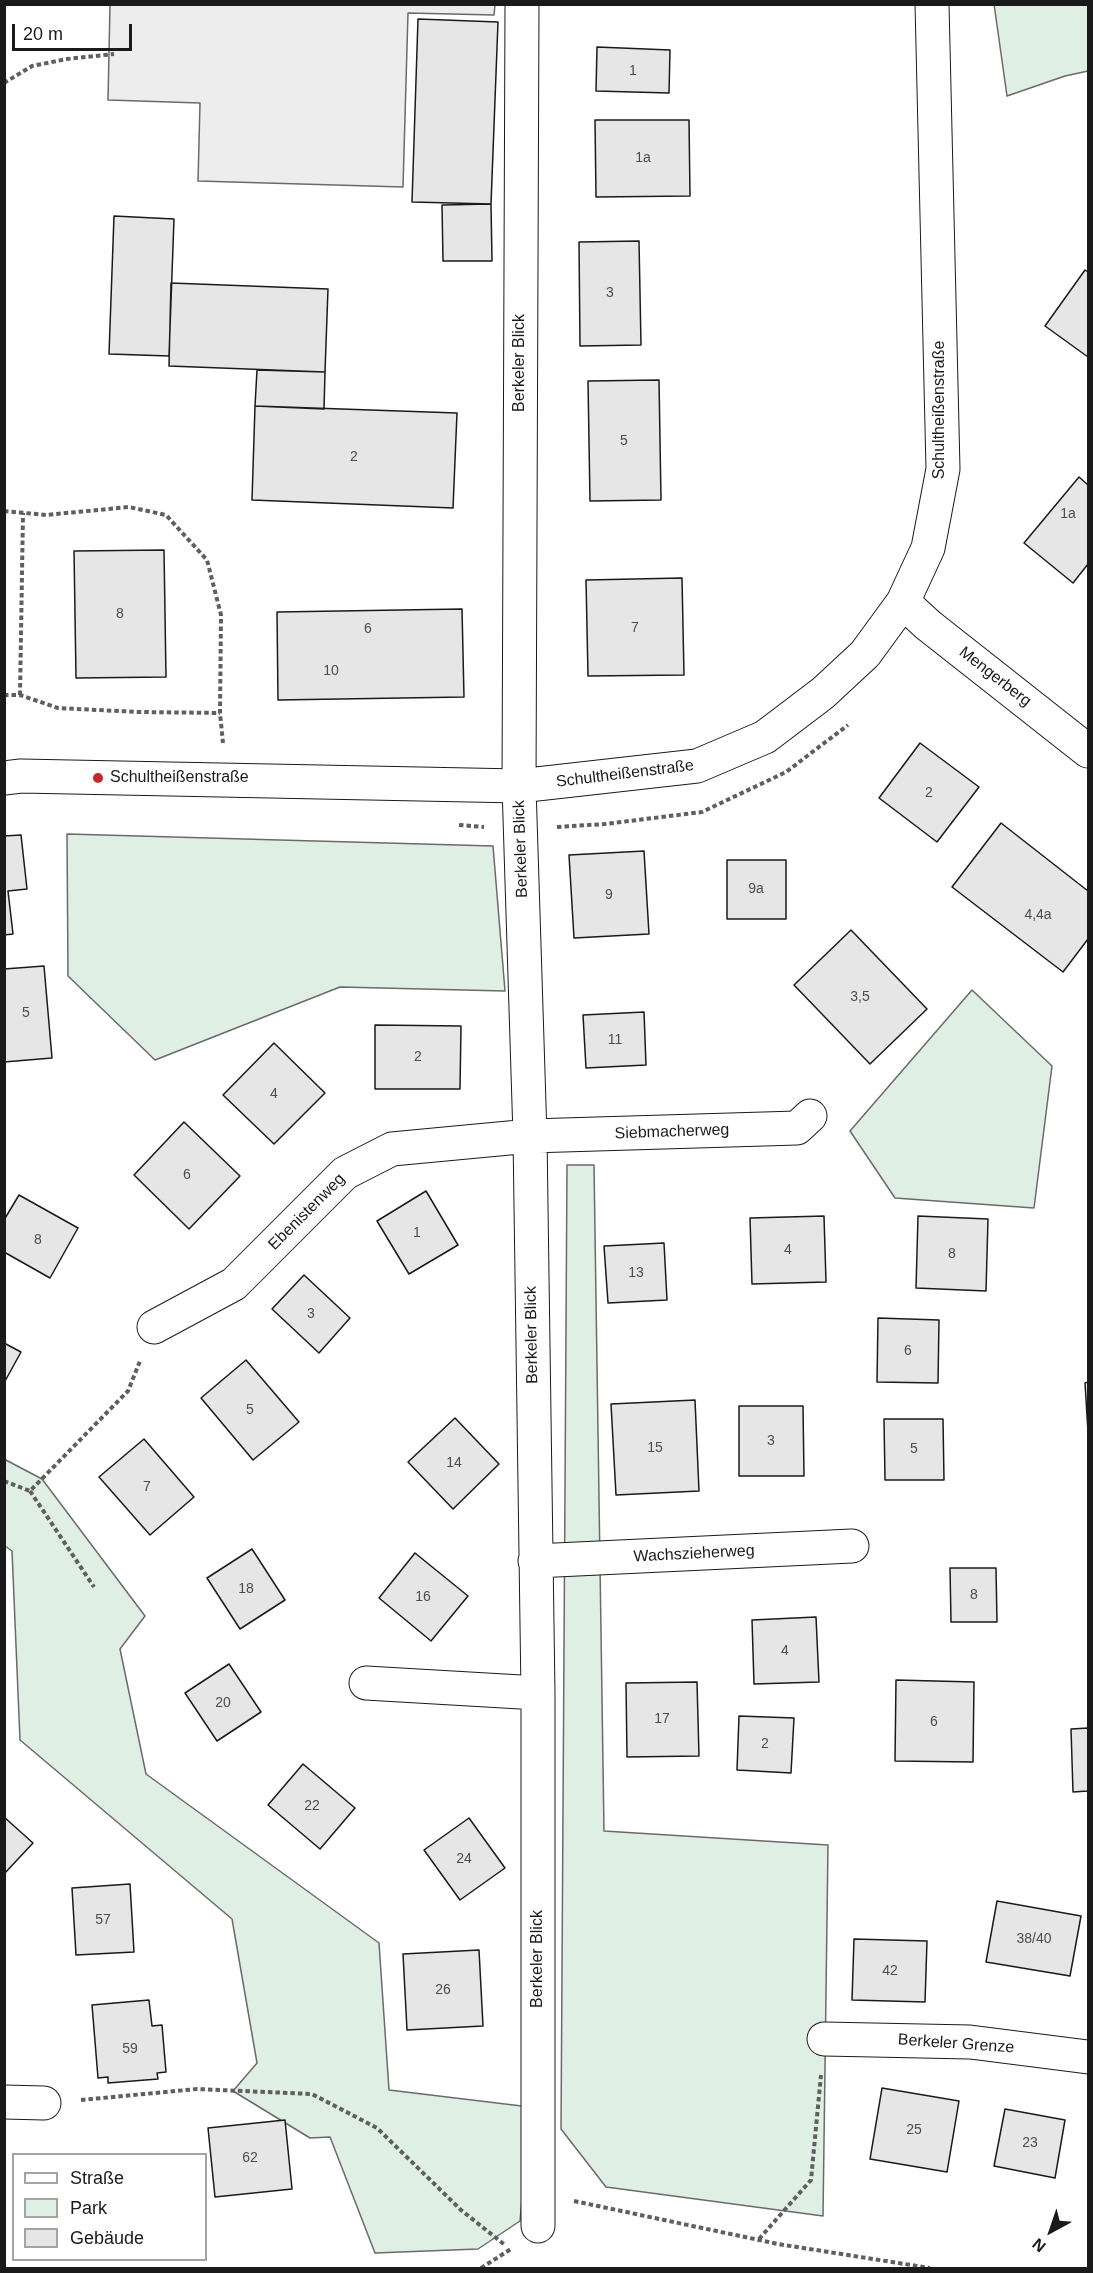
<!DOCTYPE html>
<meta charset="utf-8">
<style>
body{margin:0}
#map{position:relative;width:1093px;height:2273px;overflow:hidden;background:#fff;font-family:Helvetica,sans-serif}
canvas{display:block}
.frame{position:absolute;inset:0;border:6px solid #1a1a1a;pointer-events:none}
.legend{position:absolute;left:12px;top:2153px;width:195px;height:108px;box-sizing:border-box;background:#fff;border:2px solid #a3a3a3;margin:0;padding:8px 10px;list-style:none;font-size:18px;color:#1a1a1a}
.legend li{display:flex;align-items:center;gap:12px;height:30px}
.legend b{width:30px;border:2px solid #a3a3a3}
.north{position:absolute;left:1021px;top:2201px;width:60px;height:60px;-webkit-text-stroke:4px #fff;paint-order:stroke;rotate:220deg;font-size:16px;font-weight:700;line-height:24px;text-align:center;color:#1a1a1a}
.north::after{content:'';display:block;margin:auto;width:21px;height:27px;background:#1a1a1a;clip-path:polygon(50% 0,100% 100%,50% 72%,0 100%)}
.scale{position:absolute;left:12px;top:24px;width:120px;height:27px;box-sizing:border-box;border:3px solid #1a1a1a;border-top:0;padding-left:8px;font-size:18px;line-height:21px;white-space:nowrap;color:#1a1a1a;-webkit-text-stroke:4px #fff;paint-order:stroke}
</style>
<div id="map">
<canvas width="1093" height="2273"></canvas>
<div class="frame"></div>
<ul class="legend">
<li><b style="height:8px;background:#fff"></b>Straße</li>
<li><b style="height:16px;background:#e0efe3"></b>Park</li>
<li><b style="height:16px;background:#e6e6e6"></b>Gebäude</li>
</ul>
<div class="north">N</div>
<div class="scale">20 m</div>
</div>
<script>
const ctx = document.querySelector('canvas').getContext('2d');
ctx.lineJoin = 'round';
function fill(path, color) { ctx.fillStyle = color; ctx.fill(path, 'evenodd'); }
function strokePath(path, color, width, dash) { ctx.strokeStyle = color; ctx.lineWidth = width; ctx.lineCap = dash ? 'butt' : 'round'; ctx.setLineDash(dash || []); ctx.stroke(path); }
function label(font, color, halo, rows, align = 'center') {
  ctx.font = font + ' Helvetica,sans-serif'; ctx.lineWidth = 4.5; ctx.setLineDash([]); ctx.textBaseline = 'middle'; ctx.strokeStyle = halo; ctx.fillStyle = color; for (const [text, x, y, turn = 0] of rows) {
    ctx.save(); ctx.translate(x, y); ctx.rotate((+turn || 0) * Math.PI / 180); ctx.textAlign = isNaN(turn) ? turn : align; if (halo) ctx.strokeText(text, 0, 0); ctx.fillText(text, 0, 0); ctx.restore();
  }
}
const green = new Path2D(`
 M994 4 1088 5V71L1065 76 1007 96Z
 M67 834 493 846 505 991 340 987 155 1060 68 976Z
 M972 990 1052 1066 1034 1208 895 1198 850 1131Z
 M567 1165H594L604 1831 828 1845 823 2216 606 2187 561 2129Z
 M4 1459 42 1479 145 1616 120 1649 146 1774 379 1943 389 2090 530 2107 520 2221 478 2249 375 2253 330 2137 310 2138 233 2091 257 2063 232 1919 20 1740 12 1551 5 1546Z`);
const parking = new Path2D(`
 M110 5 495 4V5L494 15 408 13 403 187 198 181 200 103 108 100Z`);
const building = new Path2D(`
 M418 19 498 22 491 204 412 202Z
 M597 47 670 50 669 93 596 91Z
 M595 120H689L690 196 596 197Z
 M491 204 492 261H443L442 205Z
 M114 216 174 219 169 356 109 354Z
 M639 241 641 345 580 346 579 242Z
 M1085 270 1088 272V357L1045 326Z
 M171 283 328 289 325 372 169 366Z
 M257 370 325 372 324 409 255 406Z
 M659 380 661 500 590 501 588 381Z
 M255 406 457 413 453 508 252 500Z
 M1079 477 1088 485V564L1073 583 1024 543Z
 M164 550 166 677 76 678 74 551Z
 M682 578 684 675 588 676 586 580Z
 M462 609 464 697 278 700 277 612Z
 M920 743 979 787 937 842 879 798Z
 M1001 823 1088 891V939L1063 972 952 887Z
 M21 835 27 889 8 891 13 934 4 935V836Z
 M644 851 649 934 574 938 569 855Z
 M727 860H786V919H727Z
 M851 930 927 1009 870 1064 794 985Z
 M44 966 52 1058 4 1062V969Z
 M644 1012 646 1065 586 1068 583 1015Z
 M375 1025 461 1026 460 1089H375Z
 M274 1043 325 1093 274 1144 223 1095Z
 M184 1122 240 1176 189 1229 134 1175Z
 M426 1191 458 1245 409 1274 377 1221Z
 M19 1195 78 1228 50 1278 4 1252V1220Z
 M824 1216 826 1282 752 1284 750 1218Z
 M918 1216 988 1219 986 1291 916 1288Z
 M664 1243 667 1300 608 1303 604 1246Z
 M304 1275 350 1318 319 1353 272 1309Z
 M878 1318 939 1320 938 1383 877 1382Z
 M4 1343 21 1352 4 1383Z
 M246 1360 299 1422 253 1460 201 1398Z
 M1088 1382V1432L1085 1383Z
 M695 1400 699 1491 616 1495 611 1404Z
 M739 1406H803L804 1476H739Z
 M455 1418 499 1464 453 1509 408 1462Z
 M884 1419H943L944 1480H885Z
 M144 1439 194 1497 150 1535 99 1477Z
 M252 1549 285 1600 240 1629 207 1578Z
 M415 1553 468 1596 431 1641 379 1598Z
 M950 1568H996L997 1622H951Z
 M816 1617 819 1682 754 1684 752 1620Z
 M229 1664 261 1712 217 1741 185 1693Z
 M896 1680 974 1682 973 1762 895 1761Z
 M697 1682 699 1756 627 1757 626 1683Z
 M739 1716 794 1718 791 1773 737 1770Z
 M1088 1728V1791L1073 1792 1071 1729Z
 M303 1764 355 1808 320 1849 268 1805Z
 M4 1817 33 1843 4 1874Z
 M469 1818 505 1868 460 1900 424 1850Z
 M130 1884 134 1952 76 1955 72 1888Z
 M997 1901 1081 1916 1070 1976 986 1962Z
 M854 1939 927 1941 925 2002 852 2000Z
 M479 1950 483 2026 407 2030 403 1954Z
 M149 2000 152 2026 162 2025 166 2072 157 2073 158 2079 108 2083V2077L98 2078 92 2005Z
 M882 2088 959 2101 947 2172 870 2159Z
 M1005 2109 1065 2120 1055 2178 994 2166Z
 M285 2120 292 2189 215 2197 208 2128Z`);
const path = new Path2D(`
 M4 83 32 66 67 59 114 54
 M4 511 46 515 129 507 166 515 207 560 221 615 220 713 223 743
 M4 695H20L58 708 139 712 220 713
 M20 695 23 513
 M459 825 484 827
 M557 827 605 824 702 812 786 772 848 725
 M4 1481 30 1491 128 1391 140 1361
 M30 1491 94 1587
 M81 2100 197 2089 312 2094 377 2128 461 2210 505 2245
 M574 2201 778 2244 930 2268
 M759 2239 811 2180 821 2075
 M481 2268 511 2249`);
const street = new Path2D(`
 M522 4 519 786 530 1136 538 1693V2226
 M903 602 928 625 1088 751
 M4 778 21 776 519 786 697 766 765 737 823 693 865 654 903 602 928 548 943 469 932 4
 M154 1327 234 1284 345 1173 392 1149 530 1136 797 1128 810 1116
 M535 1561 852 1546
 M366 1683 538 1693
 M824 2039 970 2042 1088 2057
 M4 2102 44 2103`);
const markers = [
 [98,778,6,"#c62828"]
];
const numberNames = [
 ["1",633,71],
 ["1a",643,158],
 ["3",610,293],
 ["5",624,441],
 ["2",354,457],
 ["1a",1068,514],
 ["8",120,614],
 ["7",635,628],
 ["6",368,629],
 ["10",331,671],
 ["2",929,793],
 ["9a",756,889],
 ["9",609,895],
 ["4,4a",1038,915],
 ["3,5",860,997],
 ["5",26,1013],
 ["11",615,1040],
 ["2",418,1057],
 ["4",274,1094],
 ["6",187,1175],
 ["1",417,1233],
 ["8",38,1240],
 ["4",788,1250],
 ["8",952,1254],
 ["13",636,1273],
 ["3",311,1314],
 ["6",908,1351],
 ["5",250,1410],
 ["3",771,1441],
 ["15",655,1448],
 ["5",914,1449],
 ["14",454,1463],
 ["7",147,1487],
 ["18",246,1589],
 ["8",974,1595],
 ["16",423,1597],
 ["4",785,1651],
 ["20",223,1703],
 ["17",662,1719],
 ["6",934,1722],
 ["2",765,1744],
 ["22",312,1806],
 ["24",464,1859],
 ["57",103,1920],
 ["38/40",1034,1939],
 ["42",890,1971],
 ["26",443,1990],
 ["59",130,2049],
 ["25",914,2130],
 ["23",1030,2143],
 ["62",250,2158]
];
const streetNames = [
 ["Berkeler Blick",520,363,-90],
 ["Schultheißenstraße",940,410,-90],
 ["Mengerberg",995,677,38],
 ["Schultheißenstraße",625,774,-7],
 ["Berkeler Blick",521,849,-92],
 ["Siebmacherweg",672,1132,-2],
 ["Ebenistenweg",307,1212,-45],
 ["Berkeler Blick",532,1335,-91],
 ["Wachszieherweg",694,1554,-3],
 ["Berkeler Blick",538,1959,-90],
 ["Berkeler Grenze",956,2044,4]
];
const poiNames = [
 ["Schultheißenstraße",110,778]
];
fill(green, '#e0efe3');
strokePath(green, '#6a6a6a', 1.5);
fill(parking, '#ededed');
strokePath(parking, '#6a6a6a', 1.5);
fill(building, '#e6e6e6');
strokePath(building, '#1a1a1a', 1.5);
strokePath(street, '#1a1a1a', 35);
strokePath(path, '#5f5f5f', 4, [4.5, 3]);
strokePath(street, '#fff', 33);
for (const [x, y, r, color] of markers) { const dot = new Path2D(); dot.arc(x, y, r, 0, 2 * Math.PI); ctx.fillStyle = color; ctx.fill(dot); strokePath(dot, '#fff', 2); }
label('14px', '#4d4d4d', null, numberNames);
label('16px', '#1a1a1a', '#fff', streetNames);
label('16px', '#1a1a1a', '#fff', poiNames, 'left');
</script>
